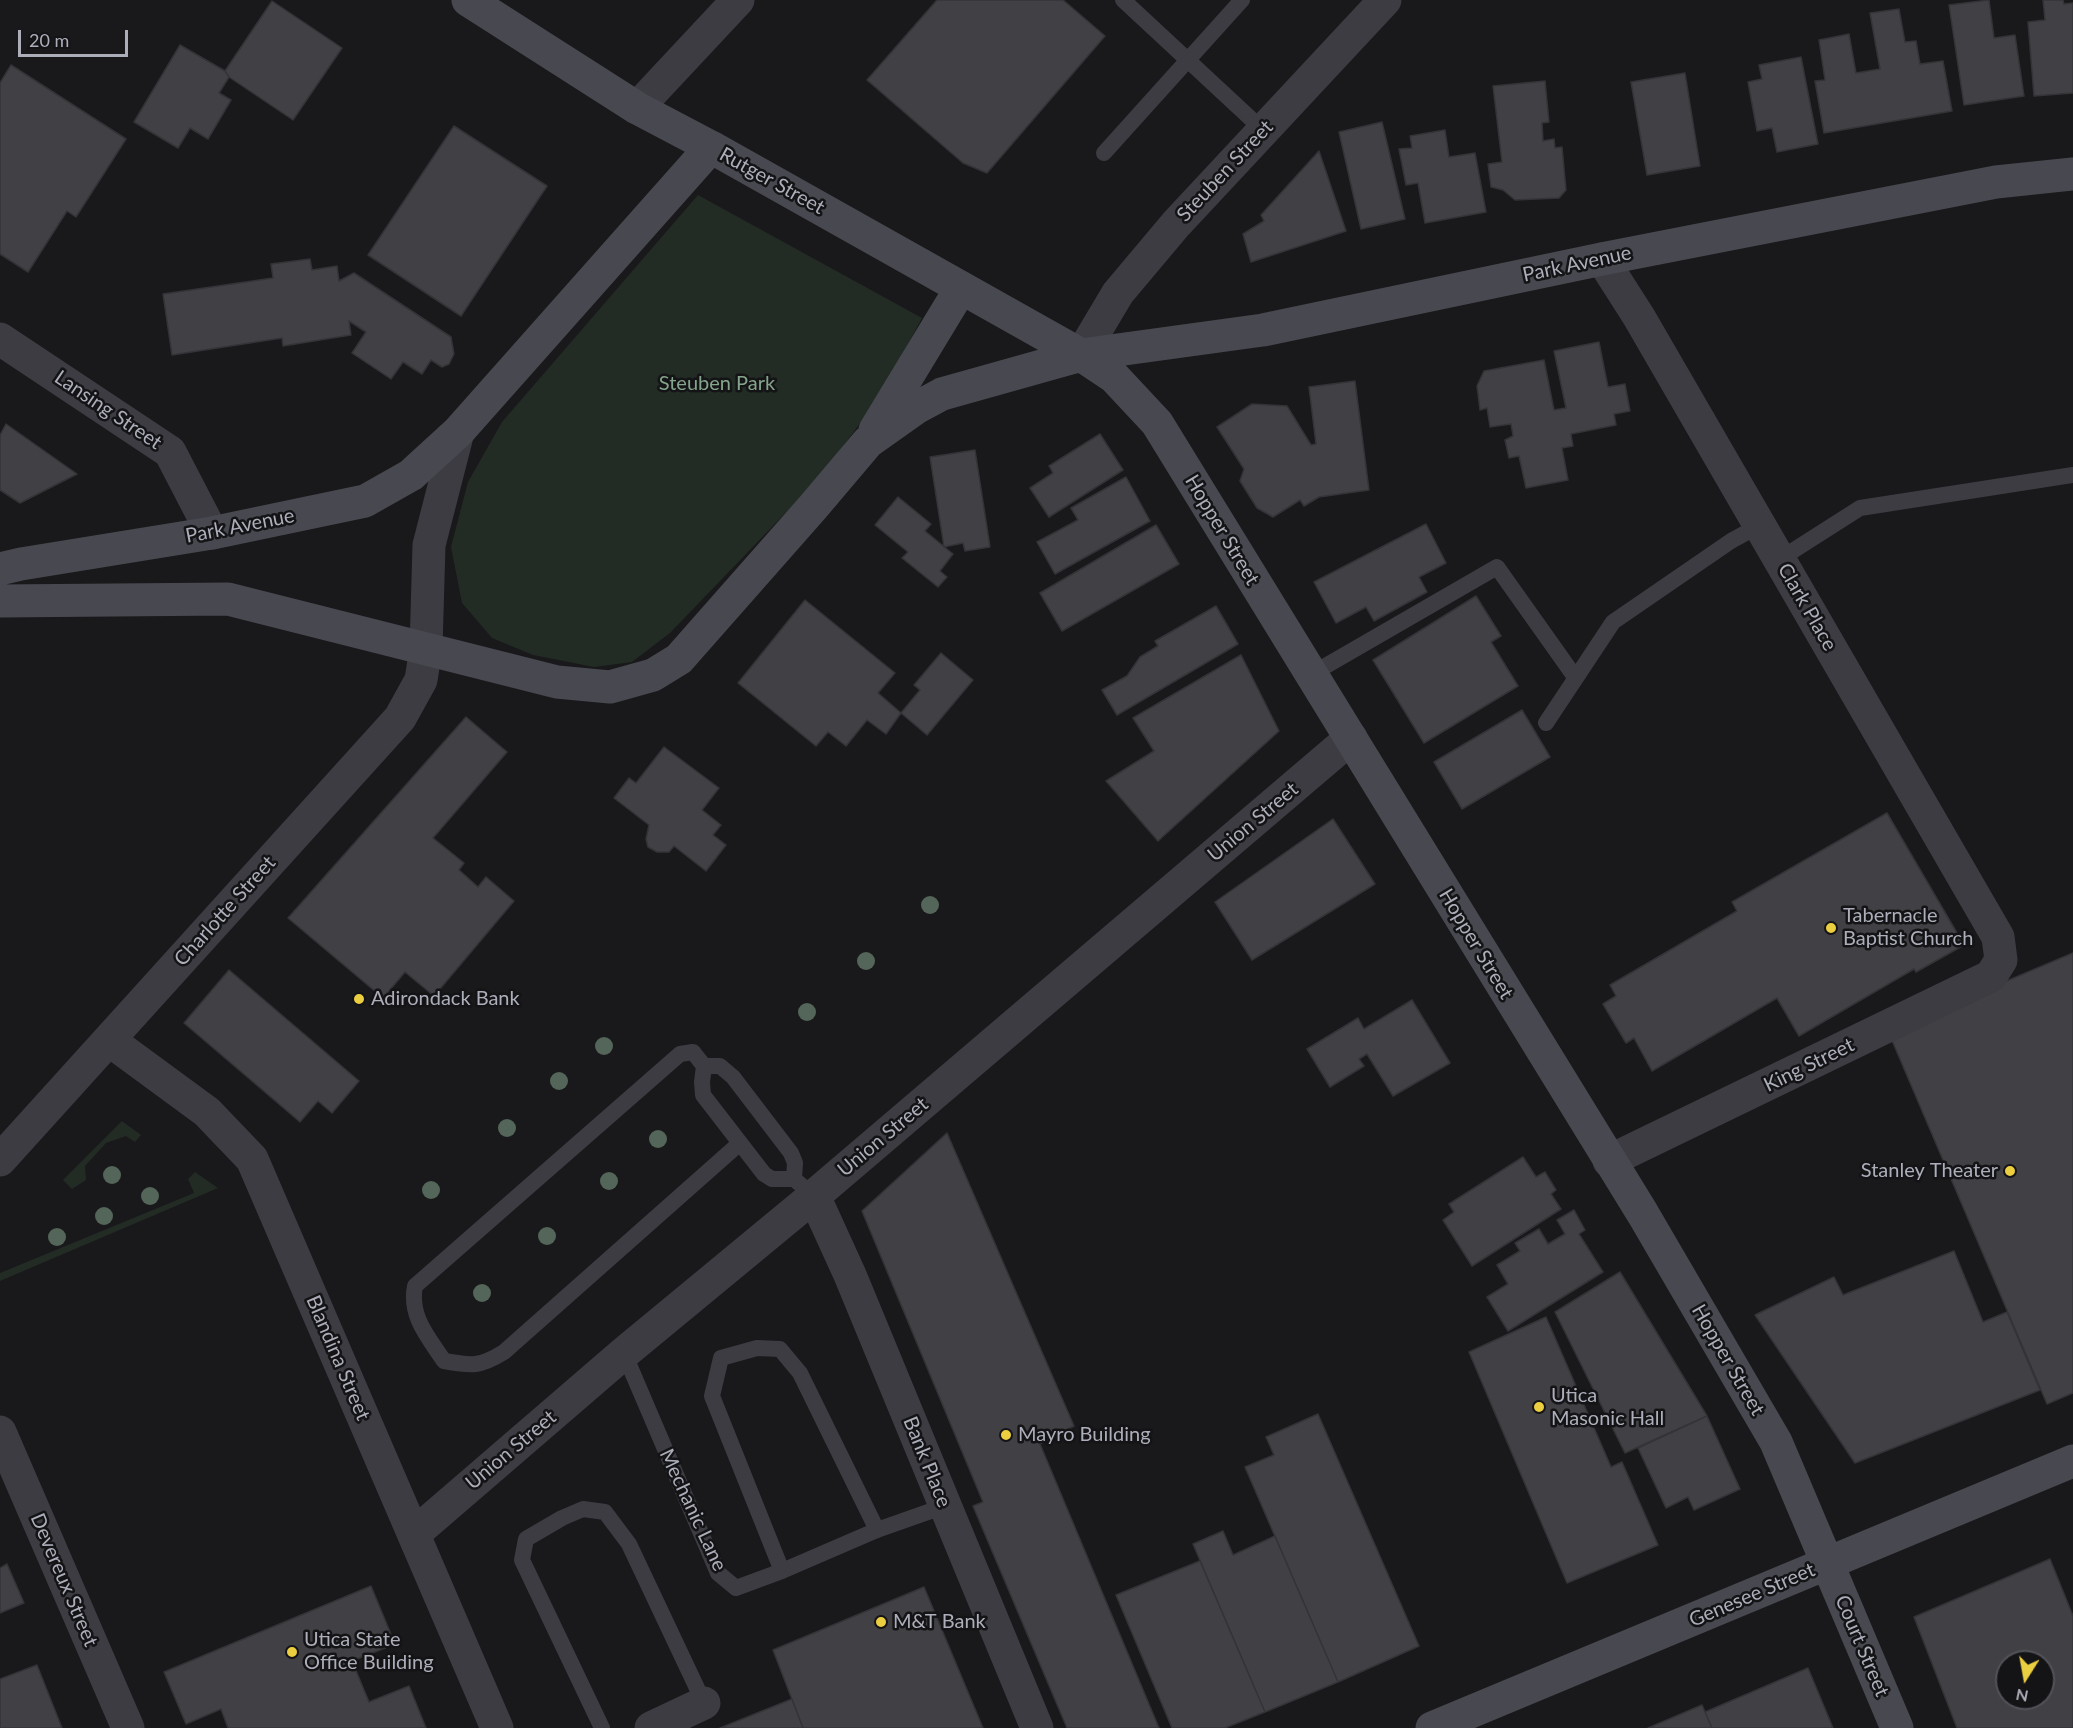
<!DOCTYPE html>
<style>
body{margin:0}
#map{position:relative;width:2073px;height:1728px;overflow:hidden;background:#19191b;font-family:Lato,sans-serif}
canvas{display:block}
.north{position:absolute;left:1995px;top:1650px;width:60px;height:60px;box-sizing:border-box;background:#141416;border:2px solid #515258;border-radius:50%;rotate:191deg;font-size:16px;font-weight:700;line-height:24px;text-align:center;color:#acaeba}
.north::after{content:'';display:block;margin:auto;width:21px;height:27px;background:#ecce41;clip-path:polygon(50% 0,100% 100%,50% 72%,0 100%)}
.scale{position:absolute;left:18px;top:30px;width:110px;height:27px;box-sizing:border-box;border:3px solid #acaeba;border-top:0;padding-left:8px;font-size:18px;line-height:21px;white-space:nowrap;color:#acaeba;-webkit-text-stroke:4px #141416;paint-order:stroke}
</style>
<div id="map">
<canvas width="2073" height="1728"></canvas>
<div class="north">N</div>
<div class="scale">20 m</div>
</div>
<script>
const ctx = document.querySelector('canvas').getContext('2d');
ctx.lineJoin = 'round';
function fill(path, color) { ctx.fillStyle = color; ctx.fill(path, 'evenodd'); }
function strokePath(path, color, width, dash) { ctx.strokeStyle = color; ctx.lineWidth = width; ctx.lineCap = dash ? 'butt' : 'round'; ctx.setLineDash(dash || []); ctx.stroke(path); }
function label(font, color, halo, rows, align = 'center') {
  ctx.font = font + ' Lato,sans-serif'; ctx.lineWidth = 5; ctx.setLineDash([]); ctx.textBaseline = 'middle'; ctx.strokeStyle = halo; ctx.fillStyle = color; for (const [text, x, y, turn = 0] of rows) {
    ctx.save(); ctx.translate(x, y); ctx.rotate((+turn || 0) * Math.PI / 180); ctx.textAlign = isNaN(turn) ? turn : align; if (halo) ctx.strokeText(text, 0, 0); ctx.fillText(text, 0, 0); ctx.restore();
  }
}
const green = new Path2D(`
 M698 195 922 318 878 399 822 475 670 633 632 662 594 667 533 655 492 638 462 603 451 547 468 482 502 422Z
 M122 1121 141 1135 135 1142 126 1136 106 1143 85 1166 86 1180 72 1189 63 1180Z
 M195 1172 218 1188 0 1281V1273L194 1193 188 1179Z`);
const building = new Path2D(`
 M937 0H1063L1105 36 987 173 963 163 867 80Z
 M1989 0 1994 38 2015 35 2024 96 1964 105 1949 5Z
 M2043 0H2063L2064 4 2073 3V93L2034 96 2028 22 2045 20Z
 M272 1 342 48 293 120 229 77 225 71Z
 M1899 9 1905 42 1916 41 1920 64 1943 61 1952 111 1824 133 1815 81 1825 80 1819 40 1849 34 1856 73 1880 69 1870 13Z
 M180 45 225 71 229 77 219 93 231 100 208 139 190 128 178 148 134 122Z
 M1801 57 1818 144 1777 152 1772 128 1757 131 1748 82 1762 79 1759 65Z
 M11 65 126 139 76 217 67 211 28 272 0 254V83Z
 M1685 73 1700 166 1647 175 1631 82Z
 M1545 81 1549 122 1542 123 1543 141 1554 139 1555 148 1562 147 1566 190 1559 198 1515 200 1503 190 1491 187 1488 164 1502 162 1493 86Z
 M1382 122 1405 219 1361 229 1339 132Z
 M454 126 547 186 461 316 368 255Z
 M1445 130 1449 157 1475 153 1486 212 1425 223 1418 183 1406 185 1399 149 1412 148 1410 136Z
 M1319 151 1346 231 1251 262 1243 234 1264 221 1261 215Z
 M310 259 312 270 337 266 339 281 354 273 451 337 454 354 449 364 442 367 431 360 422 374 403 362 391 379 352 353 366 332 349 321 351 335 283 346 282 338 172 355 163 294 273 278 271 264Z
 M1599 342 1608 387 1625 384 1630 411 1614 414 1616 425 1571 434 1573 446 1562 448 1568 480 1526 488 1519 456 1509 458 1505 440 1513 436 1511 424 1490 427 1487 408 1480 410 1477 386 1484 371 1544 360 1554 410 1566 408 1554 351Z
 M1355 381 1369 490 1319 497 1304 506 1300 500 1273 517 1257 508 1240 481 1244 469 1217 427 1252 404 1287 406 1311 445 1316 444 1309 387Z
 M6 424 77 474 20 503 0 490V435Z
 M1100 434 1123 470 1049 517 1030 488 1053 473 1049 466Z
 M975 450 990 547 965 551 963 543 944 547 930 457Z
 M1126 477 1150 521 1055 574 1037 542 1078 520 1071 508Z
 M898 497 931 524 925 531 953 554 940 571 947 577 938 587 902 558 908 552 875 525Z
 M1426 524 1446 563 1419 577 1427 592 1374 621 1366 607 1336 623 1314 582Z
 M1156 525 1179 564 1062 631 1040 593Z
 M1476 596 1501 636 1491 642 1518 686 1424 743 1373 660Z
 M805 600 895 673 878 693 901 713 886 734 867 720 846 746 828 732 816 746 738 683Z
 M1216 606 1238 644 1117 715 1102 690 1127 676 1140 657 1158 646 1155 641Z
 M941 653 973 680 927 735 901 713 920 690 914 685Z
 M1241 655 1279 731 1158 841 1106 781 1154 751 1133 718Z
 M1522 710 1550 757 1462 809 1434 762Z
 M466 717 507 752 433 838 464 863 459 870 478 887 486 877 514 901 434 996 405 972 383 998 288 918Z
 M664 747 719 788 702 810 721 825 713 835 726 845 706 871 674 846 669 852H657L648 847 646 839 649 825 614 798 629 778 636 783Z
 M1887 813 1964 945 1916 972 1914 969 1799 1036 1777 998 1652 1071 1634 1038 1626 1043 1603 1004 1616 996 1610 985 1737 911 1732 902Z
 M1333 819 1375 884 1252 960 1215 902Z
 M2073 953V1393L2047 1404 1888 1031Z
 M229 970 359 1081 332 1113 318 1101 300 1122 184 1023Z
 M1412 1000 1450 1063 1393 1096 1367 1054 1359 1059 1364 1066 1330 1087 1307 1049 1358 1018 1364 1029Z
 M947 1133 1074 1426 1040 1444 1159 1728H1067L973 1506 983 1502 862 1211Z
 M1523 1157 1536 1177 1545 1172 1556 1190 1551 1194 1561 1209 1472 1266 1443 1220 1454 1212 1449 1204Z
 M1574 1210 1585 1230 1579 1234 1603 1272 1508 1331 1487 1297 1508 1284 1497 1265 1520 1251 1515 1243 1539 1229 1548 1244 1565 1234 1557 1220Z
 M1954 1251 1983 1322 2007 1312 2040 1390 1855 1463 1755 1315 1834 1277 1843 1295Z
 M1620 1272 1707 1416 1625 1453 1555 1312Z
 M1546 1317 1611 1467 1622 1462 1658 1545 1567 1583 1469 1352Z
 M1318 1414 1419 1646 1338 1682 1245 1467 1274 1455 1266 1437Z
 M1707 1416 1740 1489 1694 1510 1688 1497 1666 1508 1638 1448Z
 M1223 1531 1233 1555 1275 1536 1338 1682 1265 1712 1193 1544Z
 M2050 1559 2073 1616V1728H1957L1914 1617ZM2007 1662H2043V1698H2007Z
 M1200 1561 1265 1712 1225 1728H1172L1116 1595Z
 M7 1564 24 1603 0 1613V1568Z
 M371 1586 395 1644 352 1661 369 1702 409 1686 426 1728H228L221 1709 186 1724 164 1672Z
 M924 1587 983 1728H803L773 1650Z
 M37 1665 62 1728H0V1679Z
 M1808 1668 1833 1728H1712L1705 1712Z
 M792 1699 803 1728H720Z
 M1702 1705 1712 1728H1648Z`);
const lane = new Path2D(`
 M1123 0 1263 130
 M1104 153 1242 0
 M1780 559 1860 508 2073 475
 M1310 675 1497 567 1575 677
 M1546 723 1613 622 1731 541 1760 525
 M704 1066 693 1052 680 1054 415 1286C409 1316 428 1337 444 1361 472 1366 480 1367 504 1352L740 1143
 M794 1179 795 1163 791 1153 733 1077 720 1066H704L702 1082 703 1095 764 1174 772 1179H794L814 1196
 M624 1353 718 1573 736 1588 782 1571 877 1530 945 1506
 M782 1571 712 1396 721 1358 757 1348 780 1349 800 1373 877 1530
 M602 1728 522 1560 526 1539 562 1518 583 1509 605 1512 629 1544 704 1703`);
const street = new Path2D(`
 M637 108 738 0
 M1602 259 1639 317 1998 937 2001 960 1991 976 1609 1161
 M0 339 170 452 212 533
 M1081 355 1118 293 1176 224 1385 0
 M109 1040 207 1112 252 1159 497 1728
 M0 1160 400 718 421 680 426 648 429 545 458 432
 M814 1196 850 1275 1037 1728
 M0 1432 128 1728
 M414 1534 624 1353 814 1196 1351 738
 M651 1728 704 1703`);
const secondary = new Path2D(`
 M468 0 637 108 711 147 1081 355 1114 377 1157 423 1643 1214 1776 1442 1897 1728
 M875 430 961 288
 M0 569 21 564 212 533 365 501 411 475 458 432 711 147
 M0 601 228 599 557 682 610 687 653 675 679 659 813 507 868 442 916 408 942 394 1081 355 1263 330 1602 259 1996 182 2073 174
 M1432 1728 2073 1461`);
const trees = [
 [930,905],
 [866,961],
 [807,1012],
 [604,1046],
 [559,1081],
 [507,1128],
 [658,1139],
 [112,1175],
 [609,1181],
 [431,1190],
 [150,1196],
 [104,1216],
 [547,1236],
 [57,1237],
 [482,1293]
];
const markers = [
 [1831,928,6,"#ecce41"],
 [359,999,6,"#ecce41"],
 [2010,1171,6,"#ecce41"],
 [1539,1407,6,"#ecce41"],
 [1006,1435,6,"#ecce41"],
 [881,1622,6,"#ecce41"],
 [292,1652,6,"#ecce41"]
];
const streetNames = [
 ["Steuben Street",1225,171,-47],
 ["Rutger Street",772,181,29],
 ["Park Avenue",1577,264,-12],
 ["Lansing Street",108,410,34],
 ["Park Avenue",240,526,-11],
 ["Hopper Street",1222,530,59],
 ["Clark Place",1807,607,60],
 ["Union Street",1253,822,-40],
 ["Charlotte Street",225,911,-48],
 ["Hopper Street",1476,944,59],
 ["King Street",1809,1065,-26],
 ["Union Street",883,1137,-40],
 ["Blandina Street",338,1358,67],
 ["Hopper Street",1728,1360,60],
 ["Union Street",511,1450,-40],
 ["Bank Place",927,1462,68],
 ["Mechanic Lane",693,1510,65],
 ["Devereux Street",64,1580,67],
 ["Genesee Street",1752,1595,-23],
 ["Court Street",1862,1646,67]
];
const parkNames = [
 ["Steuben Park",717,384]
];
const poiNames = [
 ["Tabernacle",1843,916],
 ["Baptist Church",1843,939],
 ["Adirondack Bank",371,999],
 ["Stanley Theater",1998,1171,"right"],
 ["Utica",1551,1396],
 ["Masonic Hall",1551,1419],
 ["Mayro Building",1018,1435],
 ["M&T Bank",893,1622],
 ["Utica State",304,1640],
 ["Office Building",304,1663]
];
fill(green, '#232b25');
fill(building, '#414145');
strokePath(building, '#343337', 1.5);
strokePath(lane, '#3c3c42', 16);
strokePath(street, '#3c3c42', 33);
strokePath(secondary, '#484950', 33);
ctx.fillStyle = '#546559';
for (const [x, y] of trees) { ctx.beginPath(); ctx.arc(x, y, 9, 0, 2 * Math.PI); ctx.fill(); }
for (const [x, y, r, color] of markers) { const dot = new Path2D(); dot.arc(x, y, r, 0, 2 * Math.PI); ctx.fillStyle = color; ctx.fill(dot); strokePath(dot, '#141416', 2); }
label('20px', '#acaeba', '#141416', streetNames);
label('20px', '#84a48b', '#141416', parkNames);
label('20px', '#acaeba', '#141416', poiNames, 'left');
</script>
